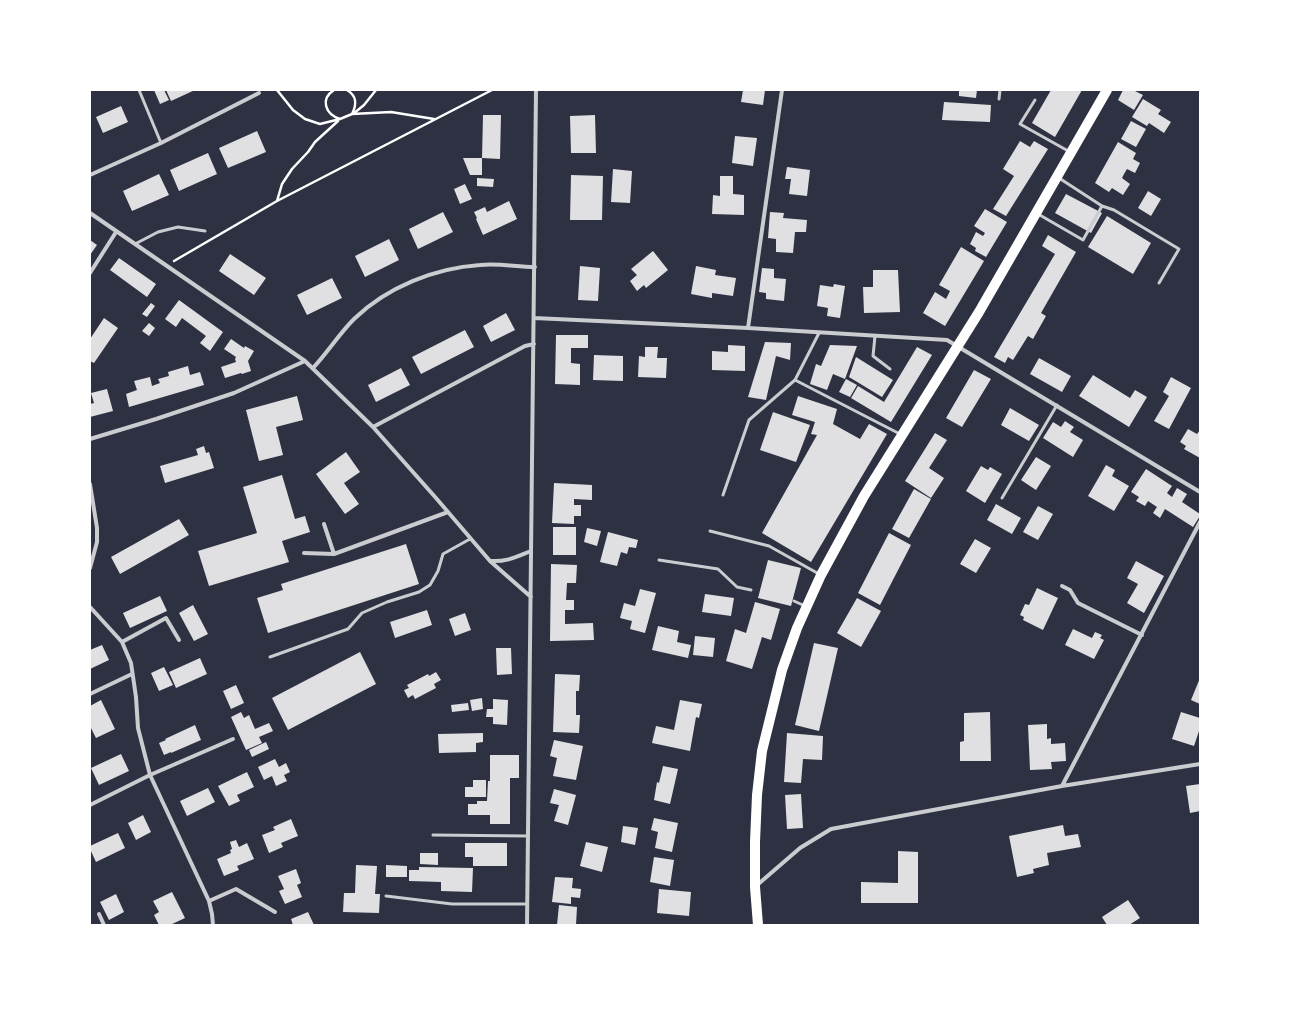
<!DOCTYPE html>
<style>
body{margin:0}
#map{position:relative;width:1290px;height:1015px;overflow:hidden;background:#2d3142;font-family:Georgia,serif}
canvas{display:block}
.frame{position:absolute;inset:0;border:91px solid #fff;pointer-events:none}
</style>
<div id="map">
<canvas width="1290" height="1015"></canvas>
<div class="frame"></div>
</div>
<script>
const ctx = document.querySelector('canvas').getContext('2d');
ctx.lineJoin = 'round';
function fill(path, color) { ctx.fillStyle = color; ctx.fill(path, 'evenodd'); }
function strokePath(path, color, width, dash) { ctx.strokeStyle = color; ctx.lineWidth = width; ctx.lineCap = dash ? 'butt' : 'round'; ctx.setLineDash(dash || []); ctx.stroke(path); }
const building = new Path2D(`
 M154 90H164L169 100 160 104Z
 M166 90H195L171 101Z
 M743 90H765L763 105 741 102Z
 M959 90H977L976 98 959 96Z
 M1051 90H1082L1055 137 1032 123Z
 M1123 90H1133L1143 95 1134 110 1118 100Z
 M1143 99 1161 110 1158 114 1171 122 1164 133 1149 123 1147 126 1132 117Z
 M944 102 991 105 990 122 942 120Z
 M121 106 128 122 103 133 96 117Z
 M483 115H501L500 159 482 158Z
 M595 115 596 153H571L570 116Z
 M1131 121 1146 129 1136 147 1121 139Z
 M257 131 266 152 228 168 219 148Z
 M735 136 757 138 753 166 732 163Z
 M1020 141 1030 147 1034 141 1048 149 1006 216 993 209 1014 176 1003 169Z
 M1118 142 1136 153 1133 159 1140 163 1135 173 1127 169 1124 174 1122 178 1130 184 1123 195 1112 188 1109 192 1095 183Z
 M208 153 217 174 179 191 170 170Z
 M463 158H482V175H470Z
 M787 167 810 170 807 196 789 194 791 179H785Z
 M613 169 632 171 630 203 611 202Z
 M159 174 169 195 132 211 123 191Z
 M571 175 603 176 602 220H570Z
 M720 176H733V194L744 195V215L712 214 713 195 720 196Z
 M477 178 494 179 493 187 477 186Z
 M465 184 472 199 460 204 454 189Z
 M1148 191 1161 199 1151 216 1138 208Z
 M1066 194 1102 213 1091 233 1055 213Z
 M509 201 517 219 483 235 476 219 477 218 474 212 485 207 487 212Z
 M985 209 1007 222 986 257 975 251 976 248 970 244 976 232 983 236 985 233 974 226Z
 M443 212 453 232 418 249 409 229Z
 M770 212 784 213 783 218 807 220 806 232H795L793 253 776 252V239L768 238Z
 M1107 216 1151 243 1133 274 1088 247Z
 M1048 235 1076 252 1041 313 1046 316 1033 339 1028 336 1013 360 1008 357 1005 363 994 357 1055 254 1042 246Z
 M389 239 399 260 365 277 355 256Z
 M90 240 97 245 90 255Z
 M961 247 984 261 945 326 923 313 935 292 946 299 950 291 939 285Z
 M653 251 668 270 646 288 644 285 637 291 630 281 637 275 631 269Z
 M230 254 266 278 254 295 219 271Z
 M119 258 156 284 147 297 110 270Z
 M580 266 600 268 598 301 578 300Z
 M696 266 716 270 715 275 736 278 733 296 712 293V298L691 294Z
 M762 268 774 269V278L786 279 784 301 766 299V293L759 292Z
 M873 270H898L900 312 864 313 863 287H873Z
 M332 278 342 298 307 315 297 295Z
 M834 284 845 286 840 318 827 316 828 308 817 306 820 285 833 287Z
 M179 300 223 332 210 351 200 343 206 336 182 318 176 327 165 319Z
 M151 303 155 306 147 317 142 314Z
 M506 313 515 330 491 342 483 326Z
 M104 318 118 328 94 363 90 361V339Z
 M149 323 155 328 149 336 142 331Z
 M465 330 474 347 421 374 412 357Z
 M556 335H588V348H571V363L580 364V385L555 384Z
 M231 339 244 348 245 346 254 351 248 361 251 371 242 374 241 373 225 378 221 367 236 362 235 359 236 357 224 349Z
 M765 342 791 343 790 360 776 356 766 400 748 397Z
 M728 345 745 346V371L712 370V351L728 352Z
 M830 345 857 346 845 379 833 374 827 390 810 384 816 364 821 366Z
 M645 347H658L657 358H667L666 378 638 377 639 356 645 357Z
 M917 347 932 355 891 422 851 398 858 386 884 402Z
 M594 355 623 356V381L593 380Z
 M856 357 893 380 882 397 849 377Z
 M1039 358 1071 376 1062 392 1030 374Z
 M188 366 190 375 200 372 204 385 129 407 126 394 137 390 134 381 150 377 152 386 160 383 158 379 169 376 168 372Z
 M401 368 410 385 376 402 368 385Z
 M974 370 991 379 962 427 946 418Z
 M1093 375 1130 398 1135 390 1147 397 1129 427 1079 396Z
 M1171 377 1191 388 1169 429 1154 421 1169 396 1163 392Z
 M846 379 857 385 850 397 839 392Z
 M107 389 113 411 90 417V404L94 403 91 393Z
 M297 396 303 420 276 427 283 455 259 461 246 410Z
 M798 396 837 409 833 424 860 439 869 424 887 434 811 562 762 533 817 435 811 434 815 422 792 415Z
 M1010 408 1039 425 1029 441 1001 425Z
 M773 412 810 425 796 462 760 450Z
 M1065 421 1074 427 1070 432 1083 440 1073 457 1043 438 1053 422 1061 427Z
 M1188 429 1197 434 1200 430V458L1184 449 1186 446 1180 442Z
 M935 433 947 440 929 468 944 478 931 498 905 481Z
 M204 446 206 453 209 452 214 468 165 483 160 466 198 455 196 449Z
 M346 452 360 472 344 483 359 504 345 514 316 474Z
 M1036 457 1051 466 1036 490 1021 480Z
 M1106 465 1115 470 1112 476 1129 486 1114 511 1088 496Z
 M981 466 988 470 990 467 1002 474 985 503 966 491Z
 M1146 469 1172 486 1167 493 1172 497 1177 488 1187 494 1182 502 1200 514V516L1193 527 1165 509 1160 518 1153 513 1157 507 1148 501 1145 506 1136 501 1139 497 1131 492Z
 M282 475 295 519 305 516 310 532 282 541 289 562 209 586 198 551 257 533 243 487Z
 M554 483 592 485V500L574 499V505H581V516H574V524L552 523Z
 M914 489 931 499 909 538 892 529Z
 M996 504 1021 518 1012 534 987 520Z
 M1038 506 1053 514 1038 540 1023 532Z
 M179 519 189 535 120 574 111 557Z
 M553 527H576V555H553Z
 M587 528 601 531 597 546 584 542Z
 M608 532 638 540 636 548 629 547 627 554 621 552 617 566 600 562Z
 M889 533 911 545 880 605 858 593Z
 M975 539 991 548 976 573 960 564Z
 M406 544 419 584 268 633 257 598 283 590 281 584Z
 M768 560 801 568 791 606 758 598Z
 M1136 561 1164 576 1144 613 1127 603 1138 584 1127 578Z
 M551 564 577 565 576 583H567L566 600H574V610H565V624L593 623 594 640 550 641Z
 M1037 588 1058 598 1043 630 1023 620 1024 617 1020 615 1025 604 1029 605Z
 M640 589 656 593 645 633 630 629 632 621 620 618 624 603 635 606Z
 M705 594 734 598 731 616 702 612Z
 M160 596 167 611 130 628 123 613Z
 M857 598 881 611 861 647 837 633Z
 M755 602 780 609 771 640 762 637 752 669 726 661 735 629 746 633Z
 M193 605 208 634 194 641 179 613Z
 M427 610 432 625 395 638 390 622Z
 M465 613 471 630 455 636 449 619Z
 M658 626 679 631 677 642 691 645 688 658 652 650Z
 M1073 629 1092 638 1095 632 1102 635 1100 638 1104 640 1094 659 1065 645Z
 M695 636 715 638 713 657 693 655Z
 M814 643 838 648 819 731 795 725Z
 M102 645 109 660 90 669V650Z
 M496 648H511L512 674 497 675Z
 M360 652 376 684 288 730 272 698Z
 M200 658 207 674 176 688 169 672Z
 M164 667 173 685 159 691 151 673Z
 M436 672 441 680 434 684 436 688 415 699 413 695 408 698 404 690 409 688 407 685 428 674 429 676Z
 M555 674 580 675 579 691H576V715H580L579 733 553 732Z
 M1200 678V704L1191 700Z
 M236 685 244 703 231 709 223 691Z
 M482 698 483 709 472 711 470 700Z
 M493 699 508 700 507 725 493 724V717H486L487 709H493Z
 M101 700 115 729 96 738 90 726V706Z
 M680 700 702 704 699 718 696 717 690 751 652 743 656 726 674 730Z
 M468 703 469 710 452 712 451 705Z
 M241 712 244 718 249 715 255 729 269 723 273 731 259 737 262 743 246 750 231 717Z
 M990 712 991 761H960V742L964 741V713Z
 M1181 712 1200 718V728L1194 746 1172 739Z
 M1047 724V739L1051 738V744L1065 743 1066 761 1051 762 1052 769 1030 770 1028 725Z
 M195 725 201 740 171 753V752L164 755 159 743 166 740 165 739Z
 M483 733V742L476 743V752L439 753 438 734Z
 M787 733 823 736 822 760 803 759 801 783 784 782Z
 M554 740 583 746 576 780 553 776 557 758 550 756Z
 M266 742 269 749 252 757 249 750Z
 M121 754 129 771 99 785 91 768Z
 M490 755H519V778H510V824H490V815H468V804H477V801H487L488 781H490Z
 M275 759 279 767 286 763 290 772 284 775 287 781 276 786 272 776 264 780 258 767Z
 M663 766 678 769 670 804 654 800 657 782 659 783Z
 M247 772 254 787 237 795 240 801 229 806 218 786Z
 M473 780H486V797H465V787H473Z
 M1200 784V811L1190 813 1186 786Z
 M208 788 215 802 187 816 180 801Z
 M554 789 576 795 568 825 554 821 559 805 550 803Z
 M801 794 803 828 787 829 785 795Z
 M143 815 151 832 136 840 128 823Z
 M654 818 678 823 672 852 655 848 658 832 651 830Z
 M291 819 298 836 281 843 283 847 269 853 262 835 275 830 273 827Z
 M1063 825 1065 836 1078 834 1081 847 1047 853 1049 865 1033 869 1034 873 1017 877 1009 836Z
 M623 826 638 828 635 845 621 842Z
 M118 833 125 848 96 862 90 849V846Z
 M236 840 239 847 247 843 254 859 237 866 239 870 224 876 217 859 231 853 230 850 232 849 230 842Z
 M586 842 608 847 602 872 580 866Z
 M465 843H507V866H473V857H465Z
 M898 851 918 852V903H861V882L898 883Z
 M420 853H438V865L420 864Z
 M654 857 674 860 670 886 650 882Z
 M356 865 377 866 375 894H380L379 913 343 912 344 893H355Z
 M386 865 407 866V877H386Z
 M419 867 473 868 472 892 441 891V882L409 881V870H419Z
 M296 869 301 883 297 885 302 897 285 904 279 891 284 889 278 876Z
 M555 877 573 878 572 888 581 889 580 898 571 897V904L552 902Z
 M659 889 691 892 689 916 657 913Z
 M172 892 185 918 170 925H159L154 915 159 912 153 901Z
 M116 894 124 912 109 920 100 902Z
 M1128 900 1140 918 1129 925H1107L1102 917Z
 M559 905 577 907 576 925H557Z
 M308 912 314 925H293L291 919Z`);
const path = new Path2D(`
 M277 90 293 110 305 119 320 124 340 119 352 114 391 112 434 119
 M334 90C320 99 325 114 340 119
 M347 90C357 96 357 104 352 114
 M353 114 364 105 376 90
 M277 201 282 184 292 169 308 152 315 142 338 121
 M174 261 277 201 492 90`);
const service = new Path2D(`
 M139 90 161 143
 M999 99 1000 90
 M1035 100 1020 124 1070 152
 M1102 206 1114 210 1179 249 1159 283
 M1038 214 1083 240 1102 206 1059 178
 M135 244 158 232 178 227 205 231
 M875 336 873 356 890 369
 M795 380 900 434
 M723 495 749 420 795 380 819 333
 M1002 498 1057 405
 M710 531 769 546 819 574
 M659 560 718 569 737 587 751 590
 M794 601 805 606
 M270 657 348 629 362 613 387 602 419 592 430 585 438 571 443 554 470 539
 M433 835 528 836
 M386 896 452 904H527`);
const minor = new Path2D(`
 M90 175 161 143 259 93
 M90 213 305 361 373 427 436 498 490 561 531 597
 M90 273 116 232
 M534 318 748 328 947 340 1200 492
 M748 328 782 90
 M313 368C328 352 339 334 354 319 387 287 435 268 480 265 498 263 517 267 535 267
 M373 427 525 346 534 344
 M90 439 156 419 234 393 305 361
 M90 484 97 528V542L90 568
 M324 524 334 554
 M304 553 334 554 448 512
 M490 561C507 562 516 557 531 551
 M1062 586 1070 590 1078 603 1142 635
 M90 607 122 642 131 663 136 697 138 728 150 775 209 901 212 914 213 925
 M122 642 166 618 179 640
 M90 694 132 674
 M1062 786 1200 522
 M90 805 150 775 233 739
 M756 886 800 848 831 829 1062 786 1200 764
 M209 901 236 889 275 912
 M99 914 104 925
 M527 925 536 90`);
const primary = new Path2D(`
 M758 925 755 887V842L757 795 762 751 782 670 797 628 821 575 864 496 979 312 1107 90`);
fill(building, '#e0e0e3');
strokePath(path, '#fff', 2.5);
strokePath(service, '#caccd0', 3);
strokePath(minor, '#caccd0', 4);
strokePath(primary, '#fff', 10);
</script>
